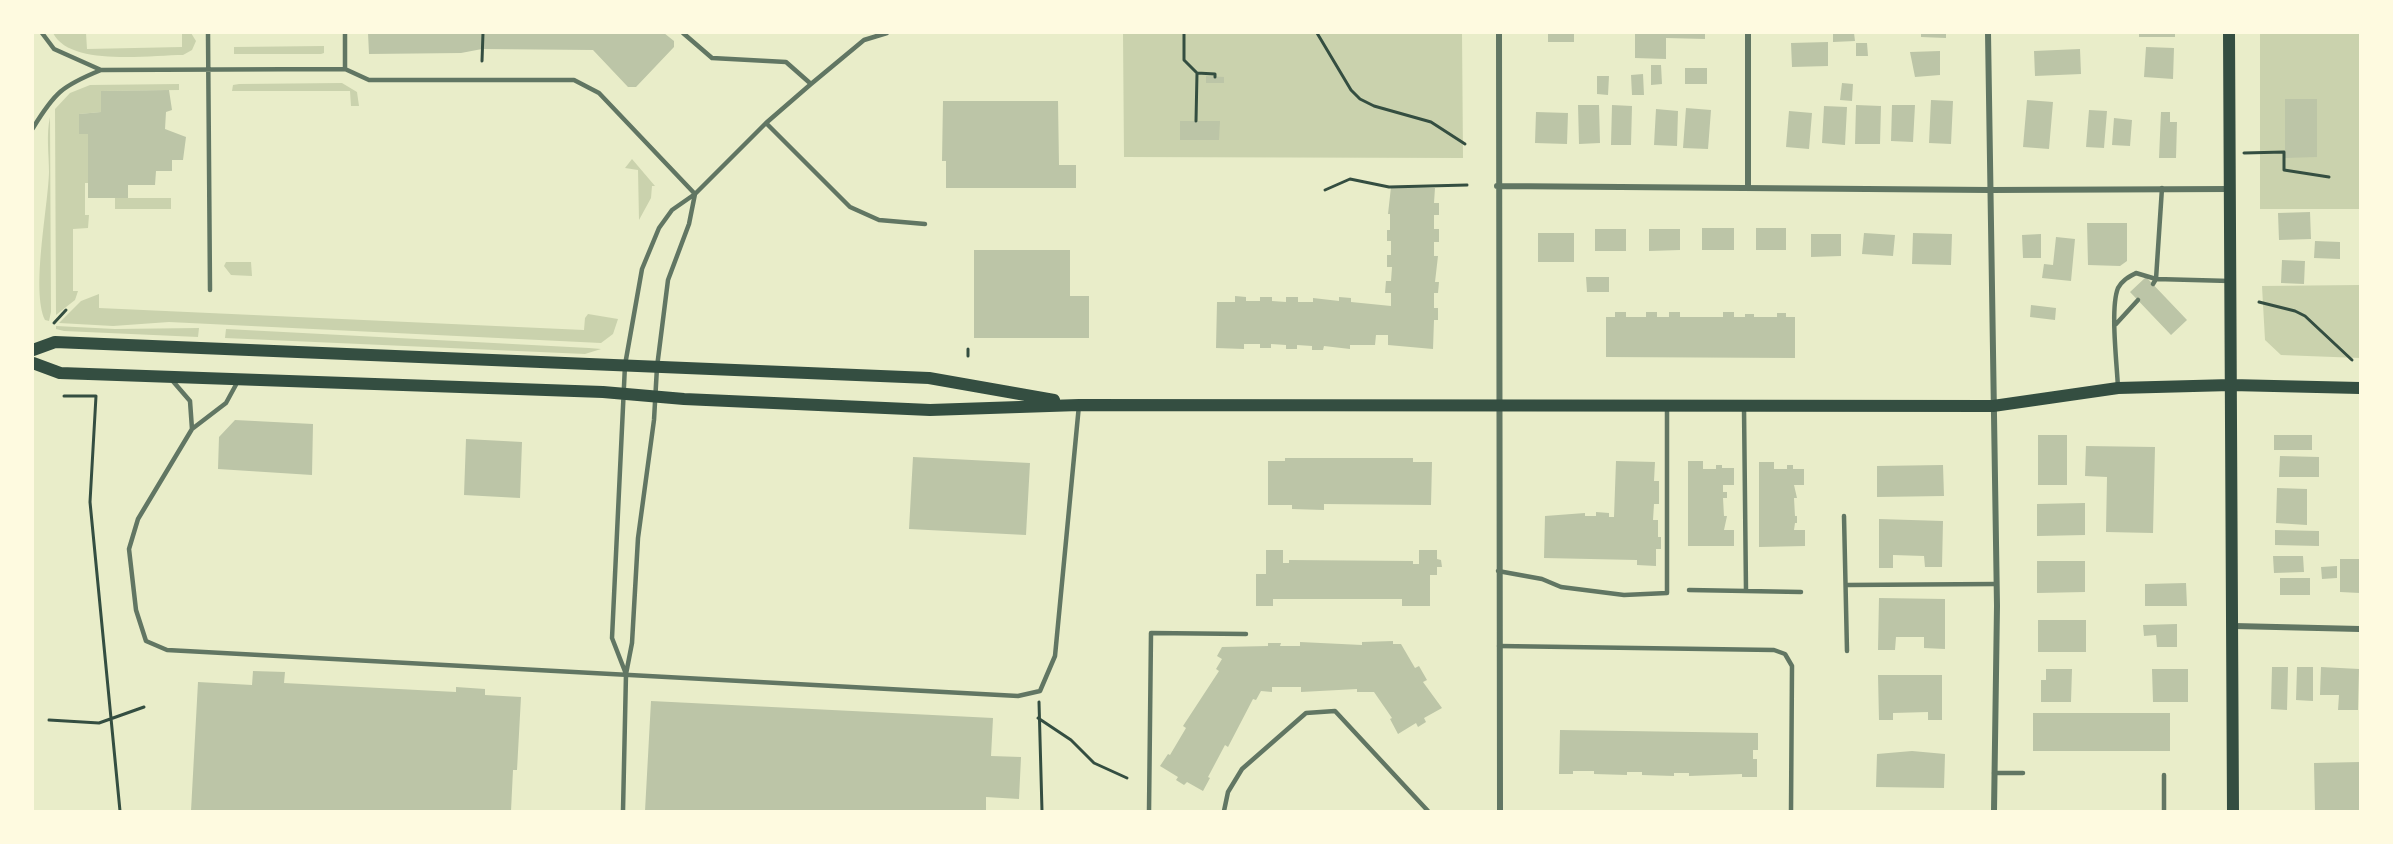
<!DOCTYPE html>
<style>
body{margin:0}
#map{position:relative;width:2393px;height:844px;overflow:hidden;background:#e9edc9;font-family:"Noto Sans",sans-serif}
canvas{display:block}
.frame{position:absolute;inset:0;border:34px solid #fefae0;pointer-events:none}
</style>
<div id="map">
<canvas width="2393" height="844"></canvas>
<div class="frame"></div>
</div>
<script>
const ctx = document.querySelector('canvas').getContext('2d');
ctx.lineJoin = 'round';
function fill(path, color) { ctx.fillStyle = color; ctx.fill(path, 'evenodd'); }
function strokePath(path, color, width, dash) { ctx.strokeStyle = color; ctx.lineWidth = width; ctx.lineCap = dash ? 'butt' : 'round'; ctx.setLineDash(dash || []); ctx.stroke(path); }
const green = new Path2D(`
 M53 33H86L87 49 182 47V33H191L196 41 192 50 183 55C149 55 70 67 53 33Z
 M1123 33H1462L1463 158 1124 157Z
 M2260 33H2360V209H2260Z
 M324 46V53L321 54H234V47Z
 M342 83 357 92 359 106H351L350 91H232L233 85 239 84Z
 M179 84V90L102 91 101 112 79 114V134H88V183H85V215H89L88 228 73 229V291H78L75 300 56 315 55 109 70 93 90 85Z
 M50 117 51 312 49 321 45 320C31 290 48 208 49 172 49 154 46 135 50 117Z
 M632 159 655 186H652L651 198 639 220 638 170 625 168Z
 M115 198H171V209H115Z
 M226 262H251L252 276 231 275 224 266Z
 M2360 285V358L2281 355 2265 340 2262 286Z
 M99 294V308L584 330 585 318 588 314 618 319 613 334 601 343 169 322 113 326 59 323 81 301Z
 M56 326 115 329 199 328 198 337 64 331 56 329Z
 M226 329 589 348 601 349 585 354 225 338Z`);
const building = new Path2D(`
 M368 33H664L674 41V47L636 87H628L593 50 482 49 461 53 369 54Z
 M1548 33H1574V42H1548Z
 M1658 33H1705V39L1666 38V59L1635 58V34Z
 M1833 33H1854L1855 41 1833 42Z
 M1921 33H1946V38L1921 37Z
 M2139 33H2175V37H2139Z
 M1828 42V66L1792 67 1791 43Z
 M1856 43H1867L1868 56H1856Z
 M2146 47 2174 48 2173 79 2144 77Z
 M2080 49 2081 74 2035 76 2034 51Z
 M1940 51V75L1915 77 1910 52Z
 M1651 65H1661L1662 84 1651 85Z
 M1685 68H1707V84H1685Z
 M1643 74 1644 95H1632L1631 75Z
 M1206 76 1224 77V83H1206Z
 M1597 76H1609L1608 95 1597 94Z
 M1842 83 1853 84 1852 101 1840 100Z
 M169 90 172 110 166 112 165 129 186 137 183 160H172V171H156L155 185H128V198H88V134H79V114L101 112V91Z
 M2285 99H2317V157L2285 158Z
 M1931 100 1953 101 1951 144 1929 143Z
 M2027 100 2053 102 2049 149 2023 147Z
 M943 101H1058L1059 165H1076V188H946V161H942Z
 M1578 105H1599L1600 143 1579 144Z
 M1612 105 1632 106 1631 145H1611Z
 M1856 105 1881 106 1880 144H1855Z
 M1892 105H1915L1913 142 1891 141Z
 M1824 106 1847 107 1845 145 1822 143Z
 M1686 108 1711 110 1708 149 1683 148Z
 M1656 109 1678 111 1677 146 1654 145Z
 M2089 110 2107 111 2104 148 2086 147Z
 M1789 111 1812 113 1809 149 1786 147Z
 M1536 112 1568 113 1567 144 1535 143Z
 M2161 112H2170V122H2177L2176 158H2159Z
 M2114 118 2132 120 2130 146 2112 145Z
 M1180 121H1220L1219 140H1180Z
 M1391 187 1435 188 1434 203H1439V215H1434V229H1439V242H1434V256H1438L1435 282H1439L1438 293H1434V308H1438V320H1434L1433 349 1388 345V335H1376L1375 345H1350V349L1324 346 1323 350H1312V346L1297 345V349H1286V345L1271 344V348H1260V344H1244V349L1216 348 1217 302H1235V296L1246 297V301H1260V297H1272V301L1286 302V297H1298V302H1313V298L1339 301V297L1351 298V302L1391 306V293H1385L1386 281H1391L1392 267H1387V255H1391V241H1387V230H1390V214H1388Z
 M2310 212 2311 239 2279 240 2278 213Z
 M2087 223H2127V261L2120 266 2088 265Z
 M1702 228H1734V250H1702Z
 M1756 228H1786V250H1756Z
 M1595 229H1626V251H1595Z
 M1649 229H1680V250L1649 251Z
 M1538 233H1574V262H1538Z
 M1864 233 1895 235 1893 256 1862 254Z
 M1913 233 1952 234 1951 265 1912 264Z
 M1811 234H1841V256L1811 257Z
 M2041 234V258H2023L2022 235Z
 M2056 237 2075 239 2071 281 2042 278 2044 264 2053 265Z
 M2315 241 2340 242V259L2314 258Z
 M974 250H1070V296H1089V338H974Z
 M2282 260 2305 261 2304 284 2281 283Z
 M1586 277H1609V292H1587Z
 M2146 277 2187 320 2171 335 2130 292Z
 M2031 305 2056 308 2055 320 2030 317Z
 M1615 312H1626V317H1646V312H1657V317H1669V312H1680V317H1723V312H1734V317H1745V314H1754V317H1777V313H1786V317H1795V358L1606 357V317H1615Z
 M235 420 313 424 312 475 218 469 219 437Z
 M2038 435H2067V485H2038Z
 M2274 435H2312V450H2274Z
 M466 439 522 442 520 498 464 495Z
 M2086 446 2155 447 2153 533 2106 532 2107 477 2085 476Z
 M2280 456 2319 457V477H2279Z
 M913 457 1030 463 1026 535 909 529Z
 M1285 458H1413V462H1432L1431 505 1324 504V510L1292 509V505H1268V461H1285Z
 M1616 461 1655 462 1654 481H1659V504H1654L1653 520H1658V537H1661V549H1656V566L1637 565V560L1544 558 1545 516 1585 513V516H1596V512L1609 513V517H1614Z
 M1688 461H1703V469H1716V465H1722V468H1734V485H1723V492H1727V498H1723L1724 516H1727L1724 530H1734V546H1688Z
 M1759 462H1774V469H1787V465H1793V469H1804V485H1794L1797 498H1794L1795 516H1797V523H1795L1794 530H1805V546L1759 547Z
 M1943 465 1944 496 1877 497V466Z
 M2277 488 2307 489V525L2276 523Z
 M2085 503V535L2037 536V504Z
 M1879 519 1943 521 1942 567H1925L1924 556 1893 555V568H1879Z
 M2275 530 2319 531V546L2275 545Z
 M1266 550H1283V563H1289V560L1413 561V564H1419V550H1437V559L1441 560 1442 567H1437V575H1430V606H1402V599H1273V606H1256V574H1266Z
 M2273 556H2303L2304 572 2274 573Z
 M2340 559H2360V593L2340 592Z
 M2037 561H2085V592L2037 593Z
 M2337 566V578L2322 579 2321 567Z
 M2280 578H2310V595H2280Z
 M2186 583 2187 606H2145V584Z
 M1879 598 1945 599V649L1924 648V637H1896L1895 650H1878Z
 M2038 620H2086V652H2038Z
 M2177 624V647H2157L2156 635 2144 636 2143 625Z
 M1393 641V644H1401L1415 668 1419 666 1427 680 1423 682 1442 708 1424 718 1426 722 1418 727 1416 723 1398 734 1390 719 1392 718 1374 692H1357V689L1301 692V687H1272V692L1261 691 1256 700 1253 699 1228 747 1225 745 1208 777 1210 778 1203 791 1187 782 1184 785 1176 780 1178 777 1160 766 1168 754 1170 755 1186 728 1183 726 1219 671 1216 669 1222 659 1217 656 1222 647 1268 646V643H1281L1280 646H1300V642L1362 645V642Z
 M2272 667H2288L2287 710 2271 709Z
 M2297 667H2313V701L2296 700Z
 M2321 667 2359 669 2358 710H2338L2339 695H2320Z
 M2046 669H2072L2071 702H2041V680H2046Z
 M2152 669H2188V702H2153Z
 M253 671 285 672 284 683 456 692V687L485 689V695L521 697 517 770H513L511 811H191L198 682 252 685Z
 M1878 675H1942V720H1928V712L1893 713V720H1879Z
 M651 701 993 718 991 756 1021 757 1019 799 986 797V811H645Z
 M2033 713H2170V751H2033Z
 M1560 730 1758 733V750H1753V759H1757V777H1742V774L1689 776V773H1674V776L1642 775V772H1627V775L1594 774V771H1573V774H1559Z
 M1912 751 1945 754 1944 788 1876 787 1877 754Z
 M2360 762V811H2315L2314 763Z`);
const path = new Path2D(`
 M1184 33V60L1197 73
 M1317 33 1351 90 1360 99 1374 106 1431 122 1465 144
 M482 61 483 33
 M1196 121 1197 73 1215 74V77
 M2244 153 2284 152V170L2329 177
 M1325 190 1350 179 1389 187 1467 185
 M2259 302 2295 311 2305 316 2352 360
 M54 323 66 310
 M968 356V349
 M64 396H96L90 502 120 811
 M1039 702 1042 811
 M1038 718 1071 740 1094 763 1127 778
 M49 720 99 723 144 707`);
const service = new Path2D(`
 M42 33 54 49 101 70
 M208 33 210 290
 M345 33V69
 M683 33 712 58 786 62 811 84
 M766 123 850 207 879 220 925 224
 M33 128C55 92 62 86 101 70L345 69 369 80H574L599 93 695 194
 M2162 188 2156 279 2230 281
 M2116 324 2138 300
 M171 379 190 401 192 429
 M238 381 226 403 192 429 138 519 129 549 136 610 146 641 167 650 1018 696 1040 691 1055 656 1079 405
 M2118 388C2117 364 2110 308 2118 288 2122 280 2129 277 2136 273L2156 279 2153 284
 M1844 516 1847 651
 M1498 571 1542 579 1561 587 1624 595 1667 593V408
 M1847 585 1996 584
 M1689 590 1746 591 1744 408
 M1746 591 1801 592
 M1499 646 1774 650 1785 654 1792 666 1791 811
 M626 674 612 638 625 365 642 269 659 228 672 210 695 194 766 123 811 84 864 40 887 33
 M1994 773H2023
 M2164 775V811
 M623 811 626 674 632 643 638 538 654 420 657 367 668 280 689 224 695 194
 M1149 811 1151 633 1246 634
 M1224 811 1228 792 1242 769 1306 713 1335 711 1428 811`);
const minor = new Path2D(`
 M1499 33 1500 811
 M1748 33V187
 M1988 33 1997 606 1994 811
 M1497 186 1990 190 2230 189
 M2234 626 2360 629`);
const secondary = new Path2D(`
 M2229 33 2233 811
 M33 350 55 342 929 378 1054 400
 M33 363 60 373 603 392 684 399 930 410 1079 405 1993 406 2118 388 2231 385 2360 388`);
fill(green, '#cad2ad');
fill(building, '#bcc5a7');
strokePath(path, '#344e41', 3);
strokePath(service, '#617663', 4.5);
strokePath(minor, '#617663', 6);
strokePath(secondary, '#344e41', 12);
</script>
